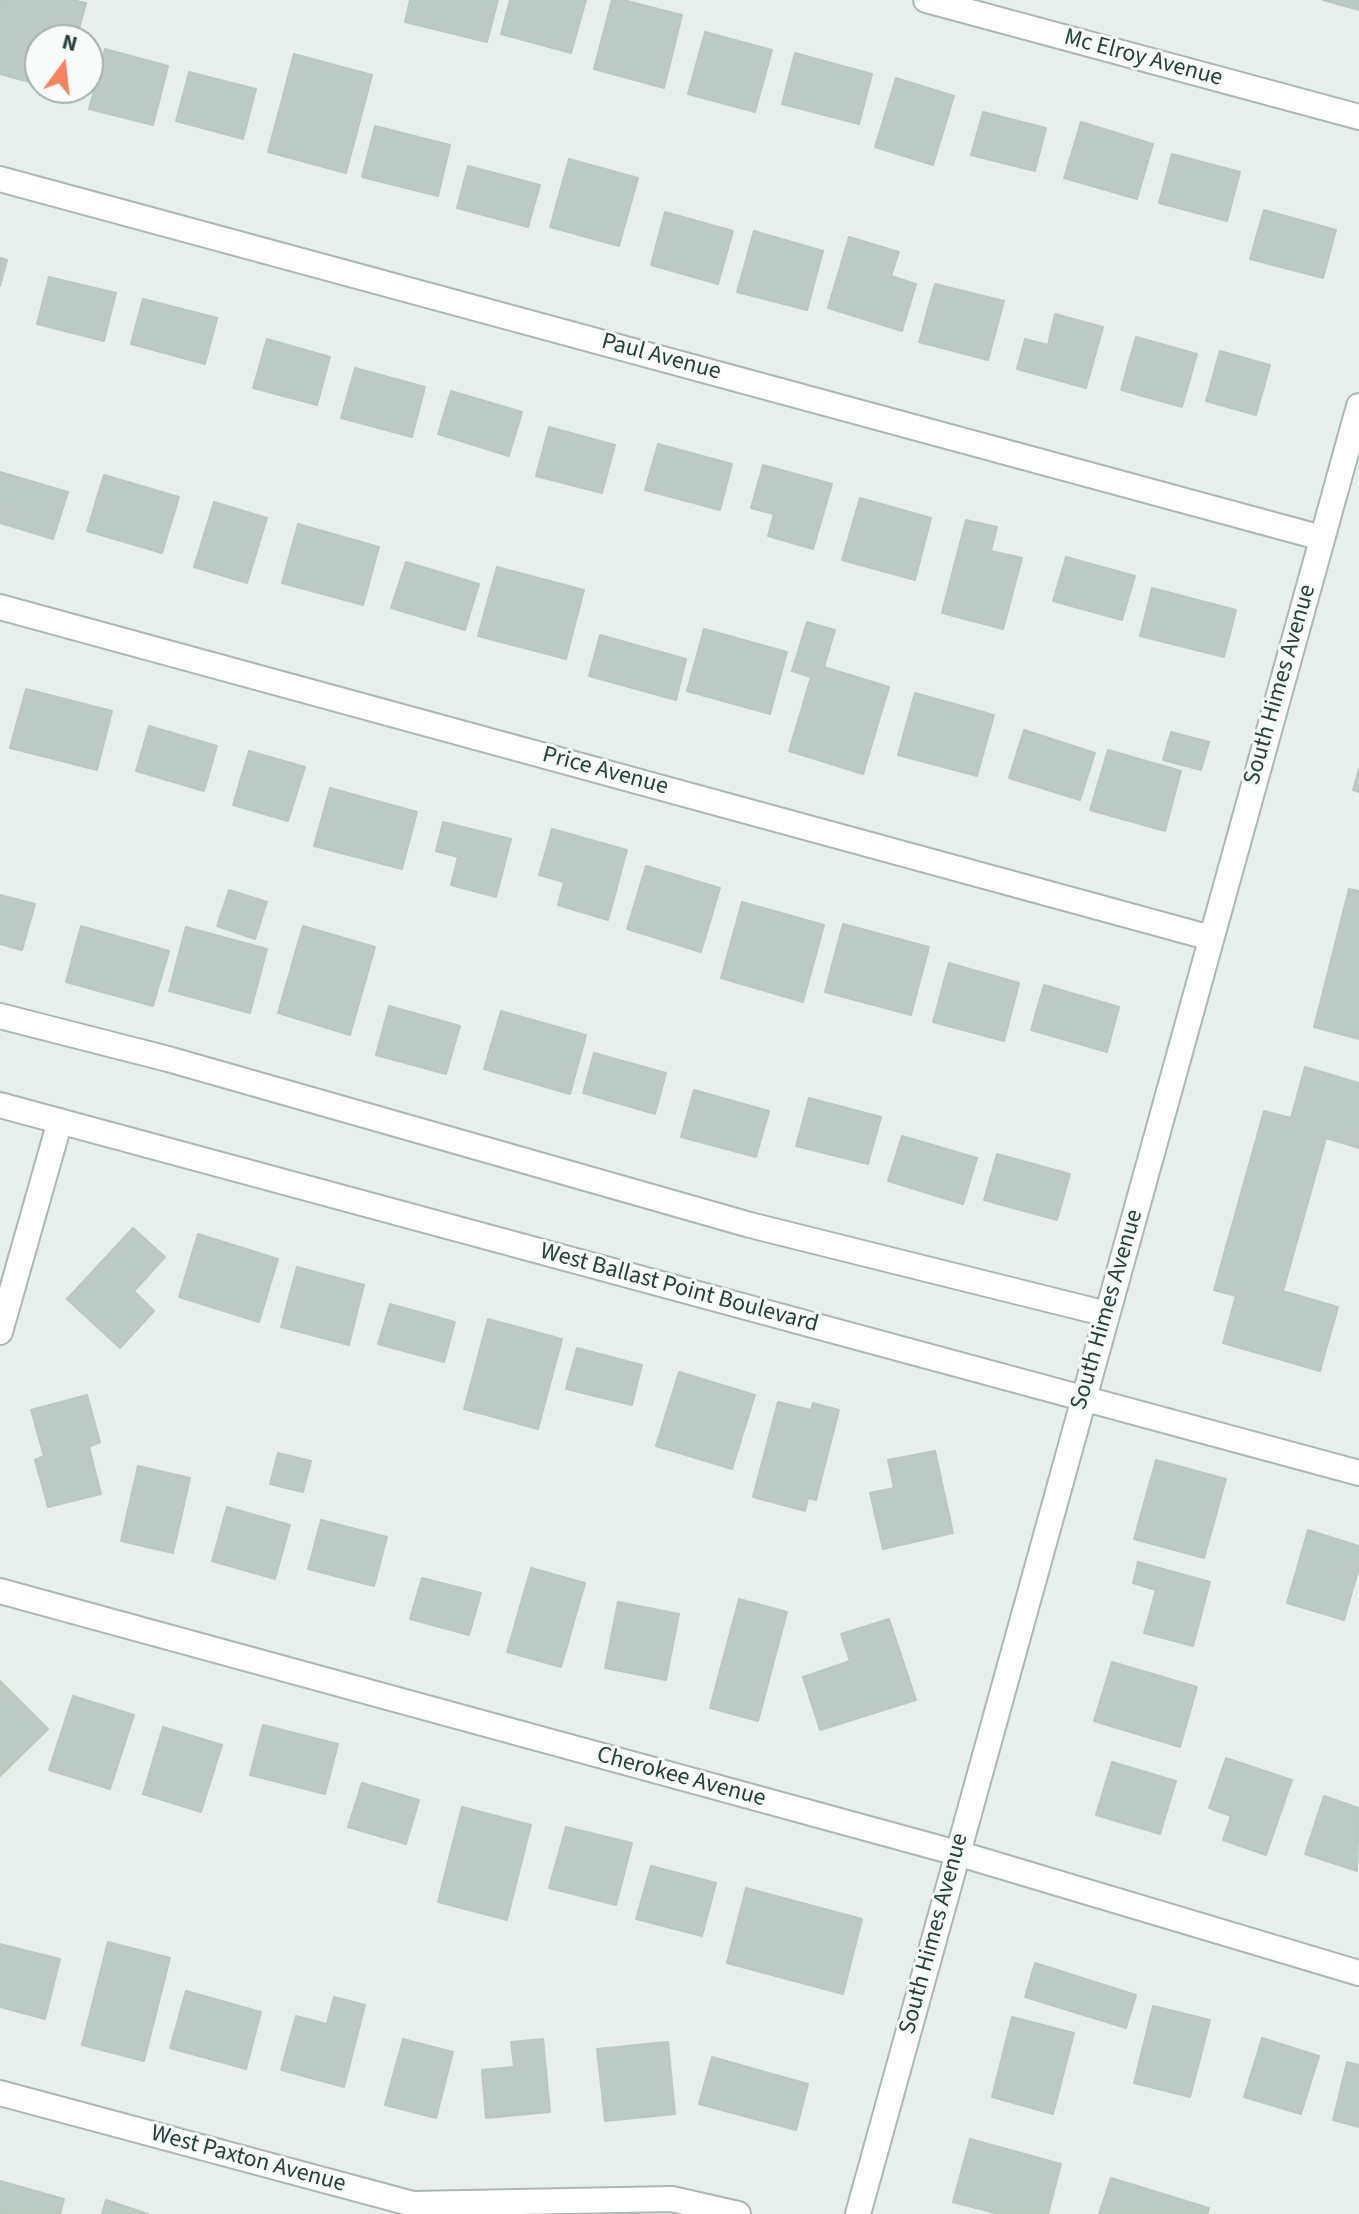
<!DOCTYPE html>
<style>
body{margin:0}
#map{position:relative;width:1359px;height:2214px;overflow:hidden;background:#e6efeb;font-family:"Source Sans 3",sans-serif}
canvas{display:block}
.north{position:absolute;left:24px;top:24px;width:80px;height:80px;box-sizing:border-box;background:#f7fbf9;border:2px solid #a3b1ad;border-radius:50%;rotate:15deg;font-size:22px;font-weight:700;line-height:32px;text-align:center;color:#24423a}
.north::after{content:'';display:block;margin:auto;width:28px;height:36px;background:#f4845f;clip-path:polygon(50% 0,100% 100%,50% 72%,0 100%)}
</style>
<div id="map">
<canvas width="1359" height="2214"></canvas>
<div class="north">N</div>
</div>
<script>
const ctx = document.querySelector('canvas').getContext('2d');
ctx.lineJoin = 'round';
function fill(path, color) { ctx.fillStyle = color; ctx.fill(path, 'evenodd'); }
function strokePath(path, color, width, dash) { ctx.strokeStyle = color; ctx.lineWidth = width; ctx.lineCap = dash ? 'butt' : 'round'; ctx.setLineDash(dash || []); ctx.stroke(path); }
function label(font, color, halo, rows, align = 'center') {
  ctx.font = font + ' "Source Sans 3",sans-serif'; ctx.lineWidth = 6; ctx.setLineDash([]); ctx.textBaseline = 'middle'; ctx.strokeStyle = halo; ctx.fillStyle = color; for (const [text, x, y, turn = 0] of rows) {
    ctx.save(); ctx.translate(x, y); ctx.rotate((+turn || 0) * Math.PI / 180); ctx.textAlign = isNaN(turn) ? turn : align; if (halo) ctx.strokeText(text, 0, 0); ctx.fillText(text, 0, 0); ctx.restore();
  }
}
const building = new Path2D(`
 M1 0H72L86 3 76 40H40V85L0 74Z
 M410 0H498L487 42 405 22Z
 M510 0H586L571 53 501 34Z
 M612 0H623L682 15 664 88 594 69Z
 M1323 0H1359V10Z
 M705 32 772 50 755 112 688 94Z
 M105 49 168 66 153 125 89 109Z
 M795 53 872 74 859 124 782 104Z
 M294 54 372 75 346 173 268 152Z
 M189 72 256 89 243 139 176 121Z
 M896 78 954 96 933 165 875 147Z
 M983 112 1046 128 1035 171 971 155Z
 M1081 122 1153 144 1137 199 1064 178Z
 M375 126 450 145 438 196 362 177Z
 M1172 154 1240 172 1227 221 1159 203Z
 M569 159 638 178 619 246 550 227Z
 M468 166 540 185 528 227 457 208Z
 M1264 210 1336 230 1323 278 1250 259Z
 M665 212 733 231 718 284 651 265Z
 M754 231 823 251 807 310 737 292Z
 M849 237 899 252 891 276 916 284 902 331 828 308Z
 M0 258 7 260 0 286Z
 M49 277 116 293 104 341 37 324Z
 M935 284 1004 301 988 360 919 342Z
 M143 299 217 318 205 364 131 344Z
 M1055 314 1103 327 1086 388 1017 369 1025 339 1048 345Z
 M1136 337 1197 354 1182 407 1121 390Z
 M267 339 330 357 317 405 253 388Z
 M1220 351 1270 365 1256 415 1206 401Z
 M355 368 425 387 412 437 341 418Z
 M451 391 522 412 509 456 438 434Z
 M549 427 615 445 602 493 536 476Z
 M658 444 732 464 720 510 645 490Z
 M763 465 832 484 813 549 768 536 774 514 751 508Z
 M0 472 68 492 53 539 0 523Z
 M104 475 179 497 162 553 87 531Z
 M860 498 931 518 915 580 842 560Z
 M214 502 267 518 247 583 194 567Z
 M966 520 997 527 991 551 1022 558 1003 629 942 613Z
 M298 524 379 547 363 605 282 583Z
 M1066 557 1135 576 1122 620 1053 601Z
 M406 562 479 584 465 630 391 608Z
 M497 567 584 590 566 659 478 636Z
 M1152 588 1236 610 1224 657 1140 636Z
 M807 622 835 630 824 667 889 687 863 774 789 751 811 677 792 671Z
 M704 629 787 652 770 714 687 691Z
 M600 635 686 659 676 700 589 676Z
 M26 689 112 711 97 770 10 748Z
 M915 693 994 715 977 776 898 755Z
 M149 726 217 746 204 791 136 771Z
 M1024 730 1095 753 1080 800 1009 778Z
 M1171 732 1209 742 1201 770 1163 760Z
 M1108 750 1181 771 1165 831 1090 810Z
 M249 751 305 767 288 821 233 805Z
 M1359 769V792L1353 790Z
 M330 788 417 812 402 869 314 846Z
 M443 822 511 839 496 897 451 885 458 857 436 851Z
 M552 829 627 850 608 920 558 905 564 882 539 875Z
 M646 866 720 888 701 952 627 929Z
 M1349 889 1359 891V1039L1314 1027Z
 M229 890 267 902 255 939 217 926Z
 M0 895 35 904 22 950 0 944Z
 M742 902 824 925 803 1002 721 978Z
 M843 924 929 947 911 1015 825 992Z
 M81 926 169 951 153 1006 66 982Z
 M303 926 375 947 350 1035 278 1013Z
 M186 927 267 949 250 1013 169 991Z
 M949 963 1019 983 1004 1041 933 1022Z
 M1044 985 1119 1007 1107 1052 1031 1030Z
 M389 1006 460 1026 446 1074 376 1055Z
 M501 1011 586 1035 570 1094 484 1069Z
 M594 1053 666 1073 655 1114 583 1093Z
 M1305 1067 1359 1083V1148L1326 1138 1283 1291 1338 1307 1320 1371 1223 1343 1236 1296 1214 1290 1264 1111 1291 1118Z
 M694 1090 769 1111 756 1157 681 1137Z
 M809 1098 881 1117 868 1164 796 1146Z
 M902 1136 977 1158 963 1204 888 1181Z
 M997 1154 1070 1174 1057 1220 984 1200Z
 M133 1228 165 1257 134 1291 154 1311 120 1348 67 1299Z
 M198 1234 278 1259 259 1322 179 1297Z
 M297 1267 364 1285 349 1345 281 1327Z
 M390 1304 455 1322 444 1362 378 1344Z
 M488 1319 562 1339 538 1429 464 1409Z
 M577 1348 642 1365 632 1405 566 1389Z
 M679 1372 755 1395 732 1469 656 1446Z
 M87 1395 100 1442 89 1447 101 1494 48 1507 35 1460 44 1456 31 1410Z
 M778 1402 811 1410 813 1403 839 1410 816 1500 808 1498 805 1511 753 1497Z
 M935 1451 953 1533 883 1549 870 1493 894 1488 888 1460Z
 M278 1453 311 1461 303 1492 270 1484Z
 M1156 1460 1226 1479 1204 1558 1134 1539Z
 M138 1466 190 1478 173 1553 121 1541Z
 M227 1507 290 1525 275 1579 212 1561Z
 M321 1520 387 1537 374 1586 308 1569Z
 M1308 1530 1359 1546V1568L1344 1620 1287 1603Z
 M1138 1562 1210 1582 1193 1646 1144 1633 1156 1590 1133 1583Z
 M531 1568 585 1583 561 1667 507 1652Z
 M422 1578 481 1593 469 1635 410 1619Z
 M739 1599 787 1612 758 1721 710 1708Z
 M618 1602 679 1614 666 1680 605 1668Z
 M889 1619 916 1700 820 1730 803 1677 850 1661 841 1634Z
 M1112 1662 1197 1687 1180 1747 1094 1721Z
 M0 1681 48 1729 0 1776Z
 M73 1696 134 1715 110 1789 49 1770Z
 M263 1725 338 1744 325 1794 250 1775Z
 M163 1727 222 1745 201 1812 143 1794Z
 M1226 1758 1292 1780 1266 1855 1223 1840 1231 1816 1209 1808Z
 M1112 1762 1176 1781 1160 1834 1096 1815Z
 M362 1783 419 1800 406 1844 348 1827Z
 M1324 1796 1359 1808 1357 1871 1305 1854Z
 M462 1807 531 1825 507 1920 438 1902Z
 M566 1827 632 1843 616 1905 549 1888Z
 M651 1866 716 1883 702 1936 636 1919Z
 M746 1888 862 1919 843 1994 727 1963Z
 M108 1942 170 1958 144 2061 82 2045Z
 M0 1944 60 1959 45 2019 0 2007Z
 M1035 1963 1136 1995 1126 2028 1025 1997Z
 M186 1991 261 2012 246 2069 170 2048Z
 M334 1997 365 2005 344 2087 281 2070 296 2016 327 2024Z
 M1153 2006 1210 2020 1190 2097 1134 2083Z
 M1012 2017 1074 2033 1053 2114 992 2097Z
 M1262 2038 1319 2056 1301 2114 1244 2097Z
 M403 2039 453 2052 436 2118 385 2105Z
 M543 2039 550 2112 486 2118 482 2070 514 2067 511 2042Z
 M668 2042 675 2114 605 2121 597 2049Z
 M712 2057 808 2084 796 2130 699 2104Z
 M1347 2062 1359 2065V2127L1333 2120Z
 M970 2139 1061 2164 1048 2214H999L953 2202Z
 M1111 2178 1209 2208 1207 2214H1099Z
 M0 2181 64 2199 60 2214H0Z
 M106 2200 148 2214H102Z`);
const minor = new Path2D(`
 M926 0 1359 117
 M0 179 1322 538
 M0 607 1211 938
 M0 1016 168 1059 750 1225 1107 1314
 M0 1105 1359 1473
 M0 1332 60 1121
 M0 1591 957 1853 1359 1973
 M0 2093 413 2204 672 2199 738 2214
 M858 2214 1359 406`);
const streetNames = [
 ["Mc Elroy Avenue",1143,59,15],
 ["Paul Avenue",661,358,15],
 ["South Himes Avenue",1281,685,-74],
 ["Price Avenue",605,772,15],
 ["West Ballast Point Boulevard",679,1289,15],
 ["South Himes Avenue",1108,1310,-74],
 ["Cherokee Avenue",681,1778,15],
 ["South Himes Avenue",935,1934,-75],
 ["West Paxton Avenue",248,2160,15]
];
fill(building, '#bbcac4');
strokePath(building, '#b8c9c2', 2);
strokePath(minor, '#a8b8b2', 28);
strokePath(minor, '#fff', 24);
label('24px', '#24423a', '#f7fbf9', streetNames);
</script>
